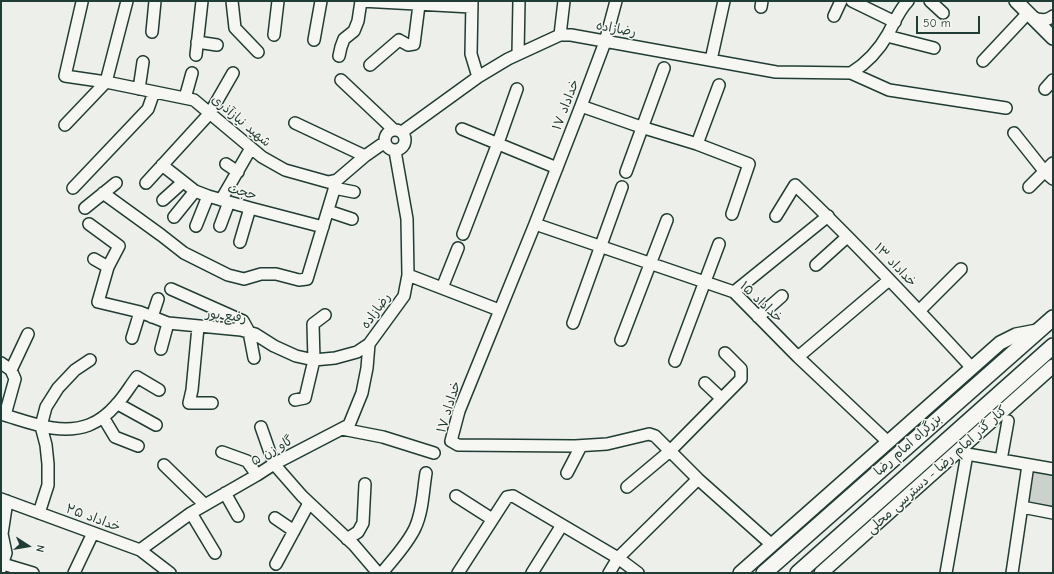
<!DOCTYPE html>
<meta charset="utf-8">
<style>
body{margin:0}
#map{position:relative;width:1054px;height:574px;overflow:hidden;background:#edefea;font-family:"Comic Neue",sans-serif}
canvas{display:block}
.frame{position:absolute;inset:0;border:2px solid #1f3d34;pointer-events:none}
.north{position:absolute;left:8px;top:526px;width:40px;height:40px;-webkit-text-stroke:3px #f6f6f2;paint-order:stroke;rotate:102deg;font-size:11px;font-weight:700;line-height:16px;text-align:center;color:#1f3d34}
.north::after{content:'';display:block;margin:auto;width:14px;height:18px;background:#1f3d34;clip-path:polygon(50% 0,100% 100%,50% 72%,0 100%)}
.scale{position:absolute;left:916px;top:16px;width:64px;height:18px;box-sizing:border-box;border:2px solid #1f3d34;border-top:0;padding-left:5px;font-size:12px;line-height:14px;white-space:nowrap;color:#1f3d34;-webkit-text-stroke:3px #f6f6f2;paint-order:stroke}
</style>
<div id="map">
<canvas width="1054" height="574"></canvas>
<div class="frame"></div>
<div class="north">N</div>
<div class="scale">50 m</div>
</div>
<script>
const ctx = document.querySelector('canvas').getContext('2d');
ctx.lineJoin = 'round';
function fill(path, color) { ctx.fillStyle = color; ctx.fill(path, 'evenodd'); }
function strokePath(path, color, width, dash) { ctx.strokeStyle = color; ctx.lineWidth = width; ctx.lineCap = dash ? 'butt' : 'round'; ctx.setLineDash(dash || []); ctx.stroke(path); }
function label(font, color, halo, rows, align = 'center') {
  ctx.font = font + ' "Comic Neue","Playpen Sans Arabic",sans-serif'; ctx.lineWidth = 3; ctx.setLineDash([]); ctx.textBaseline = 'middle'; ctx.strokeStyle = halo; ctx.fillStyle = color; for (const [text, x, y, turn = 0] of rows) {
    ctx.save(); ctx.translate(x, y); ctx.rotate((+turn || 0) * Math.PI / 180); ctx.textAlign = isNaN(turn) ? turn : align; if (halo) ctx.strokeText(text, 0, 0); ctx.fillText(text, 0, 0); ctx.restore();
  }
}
const green = new Path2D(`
 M1034 471 1053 475V507L1029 503Z`);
const minor = new Path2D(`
 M232 1 235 28 258 52
 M361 1 471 7
 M472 1 471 54 478 77
 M616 1 605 42 581 106 535 224 459 411 451 441 458 445 575 446 607 444 649 434 655 436 698 479 772 545
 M852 1 895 22
 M930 1 943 13
 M82 2 65 76 106 82 194 100 262 157 285 170 328 182 337 180 365 156 385 142
 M761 7 762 1
 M834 16 841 1
 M1032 17C1039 20 1047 22 1053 16
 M152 32 155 1
 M274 35 278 1
 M560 35 564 1
 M887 36 934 48
 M314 40 321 1
 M197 42 217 45
 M518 54 519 1
 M196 55 202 1
 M339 56 341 47 344 39 354 31 358 21 361 1
 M711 60 724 1
 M983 61 1028 13
 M370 65 399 40 408 45 414 44 419 5
 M851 73C867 63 879 50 888 34 894 23 899 10 908 1
 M341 80 394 130
 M139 89 143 62
 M1045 89 1053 80
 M185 98 192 73
 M581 106 641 127 697 144 749 164 732 214
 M295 123 365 156
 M65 125 106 82 127 1
 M462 129 557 168
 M385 140a10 10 0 1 1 20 0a10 10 0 1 1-20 0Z
 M402 132 478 77 508 59 560 35H571L776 72 851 73 889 90 1006 108
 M1014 133 1045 172 1053 179
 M697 144 719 85
 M226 164 238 172
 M162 165 195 191 208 196 250 208 323 227
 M626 172 664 68
 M146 183 210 113 233 73
 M1029 187 1053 163
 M73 188 148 109 154 92
 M334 188 354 192
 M103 193 161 235 184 253 228 275 244 279 261 274H276L299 280 307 279 337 180
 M163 200 183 182
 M221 200 251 148
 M85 208 116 183
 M328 211 352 219
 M776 216 795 185C856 243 914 305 972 368
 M174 217 195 191
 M89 224 119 246 108 267 98 302 140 312 168 323 241 330 255 334 274 346 296 356 314 360 335 358 357 352 369 344 404 296 408 275 407 219 395 151
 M535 224 734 292 798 357 888 442
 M196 226 208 196
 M220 226 229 202
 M463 234 498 143 517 89
 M240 242 250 208
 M94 259 108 267
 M816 265 847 237
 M408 275 499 310
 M442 288 458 248
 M171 289 243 321 249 332 254 358
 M734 292 828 216
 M919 311 961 269
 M152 317 158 299
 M758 317 782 296
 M573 323 622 187
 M198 327 192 390 189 403H212
 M132 338 140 312
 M621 340 667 220
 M161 349 168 323
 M798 357 889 280
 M675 361 719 244
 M1 363 11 370 15 379 5 415
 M11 370 28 334
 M705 383 721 398
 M295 400 305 398 314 360 313 324 325 315
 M118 404 156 425
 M1 414C29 422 60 436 89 425 99 421 109 413 116 405 124 397 130 386 137 377L159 390
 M103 417 115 437 138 446
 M261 427 274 464 302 496 354 545 378 573
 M342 429 383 437 434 453
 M222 452 247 461 257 475
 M1001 460 1008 421
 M164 465 205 505
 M567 473 581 446
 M627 487 670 451 741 379V369L725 353
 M225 493 238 516
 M456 496 492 519
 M1 499 140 550 170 573
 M1022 507 1053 513
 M39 513 48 485V464L46 445 41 426 46 407 58 388 75 370 90 360
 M191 513 215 553
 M275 518 294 531
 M347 539 358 532 363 523 365 484
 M140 550 191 513 257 475 274 464 349 425 362 393 367 368 369 344
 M3 564 33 573
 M276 564 309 503
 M1 568 6 553 2 534 7 501
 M74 573 93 533
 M382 573C393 559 407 545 415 528 423 511 423 491 426 473
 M458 573 507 497 513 496 618 558 638 573
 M532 573 562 525
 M609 573 618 558 698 479
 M946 573 967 454 1053 469
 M1012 573 1028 465`);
const major = new Path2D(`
 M1016 1 1053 38
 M740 573 1000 343 1016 335 1037 331
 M821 573 1053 366`);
const highway = new Path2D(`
 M764 573 1053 318
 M798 573 1053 346`);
const streetNames = [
 ["رضازاده",616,29,10],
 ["خداداد ۱۷",566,105,-69],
 ["شهید نیازآذری",241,121,40],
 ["حجت",242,192,16],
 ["خداداد ۱۳",895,265,46],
 ["خداداد ۱۵",761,302,43],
 ["رضازاده",376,311,-54],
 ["رفیع پور",226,316,7],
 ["خداداد ۱۷",449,407,-73],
 ["بزرگراه امام رضا",908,445,-42],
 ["گاو زن ۵",272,451,-30],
 ["کنار گذر امام رضا - دسترسی محلی",937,470,-42],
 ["خداداد ۲۵",93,518,20]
];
fill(green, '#cbd2cc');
strokePath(minor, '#1f3d34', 14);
strokePath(major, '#1f3d34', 16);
strokePath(highway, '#1f3d34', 18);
strokePath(minor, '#f6f6f2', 11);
strokePath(major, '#f6f6f2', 13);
strokePath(highway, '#f6f6f2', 15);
label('13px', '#1f3d34', '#f6f6f2', streetNames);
</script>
